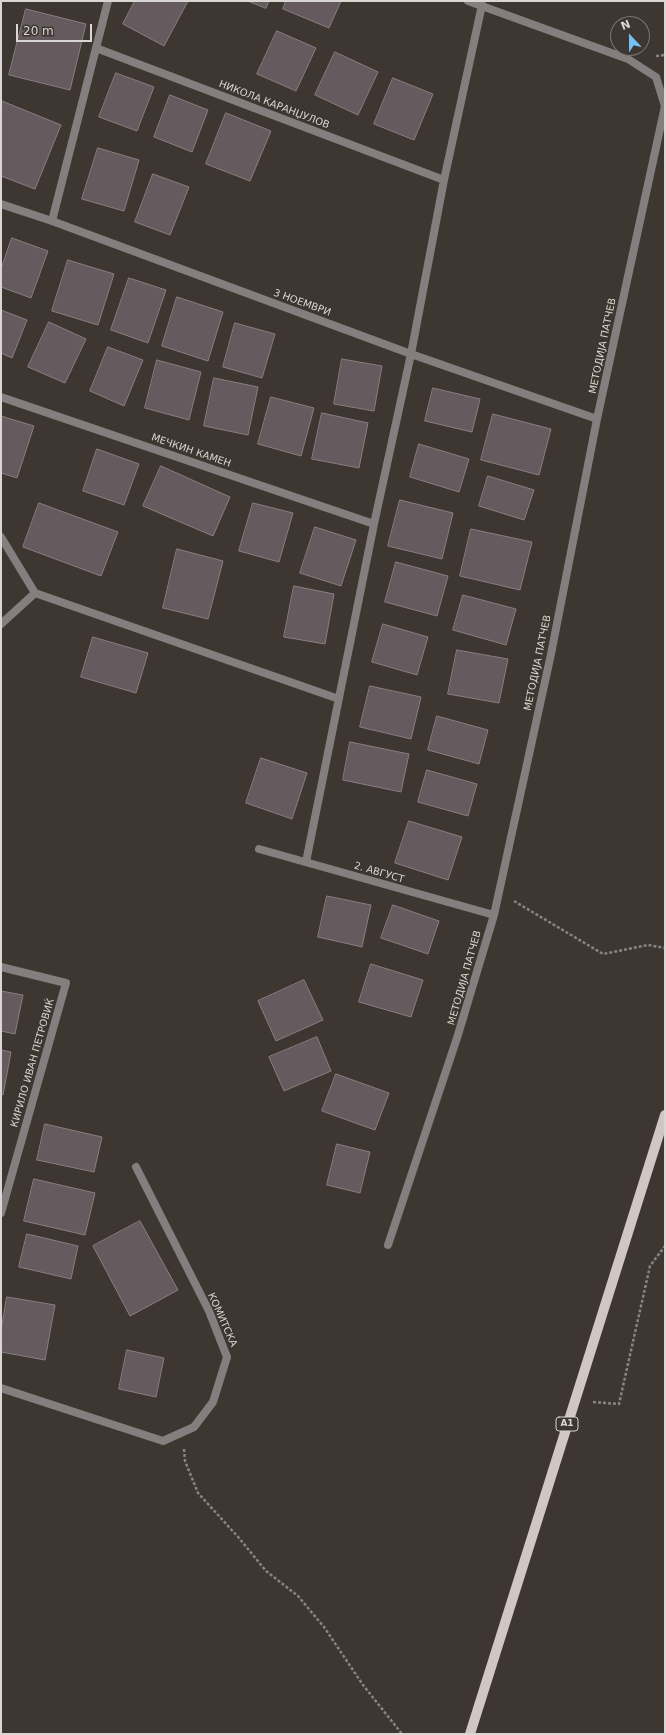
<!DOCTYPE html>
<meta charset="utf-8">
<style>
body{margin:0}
#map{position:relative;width:666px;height:1735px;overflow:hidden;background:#3d3631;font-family:"DejaVu Sans",sans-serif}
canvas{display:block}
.frame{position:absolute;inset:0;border:2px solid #dad6d3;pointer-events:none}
.north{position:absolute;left:610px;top:16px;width:40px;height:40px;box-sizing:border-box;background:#3d3631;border:1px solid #7c7672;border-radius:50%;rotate:338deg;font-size:11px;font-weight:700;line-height:16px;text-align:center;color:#dad6d3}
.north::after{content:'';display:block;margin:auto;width:14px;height:18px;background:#74c0f6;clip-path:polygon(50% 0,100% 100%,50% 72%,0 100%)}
.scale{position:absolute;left:16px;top:24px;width:76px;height:18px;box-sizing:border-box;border:2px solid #dad6d3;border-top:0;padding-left:5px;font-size:12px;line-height:14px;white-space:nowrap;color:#dad6d3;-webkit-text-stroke:3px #3d3631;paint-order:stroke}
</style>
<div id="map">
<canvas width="666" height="1735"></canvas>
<div class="frame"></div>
<div class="north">N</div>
<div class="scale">20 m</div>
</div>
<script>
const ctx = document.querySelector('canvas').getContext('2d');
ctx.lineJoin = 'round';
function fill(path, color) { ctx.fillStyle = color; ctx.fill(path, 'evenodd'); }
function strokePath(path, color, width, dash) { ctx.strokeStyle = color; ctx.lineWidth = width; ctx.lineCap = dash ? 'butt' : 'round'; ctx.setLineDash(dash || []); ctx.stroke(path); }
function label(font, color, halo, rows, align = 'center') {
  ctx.font = font + ' "DejaVu Sans",sans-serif'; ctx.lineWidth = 3; ctx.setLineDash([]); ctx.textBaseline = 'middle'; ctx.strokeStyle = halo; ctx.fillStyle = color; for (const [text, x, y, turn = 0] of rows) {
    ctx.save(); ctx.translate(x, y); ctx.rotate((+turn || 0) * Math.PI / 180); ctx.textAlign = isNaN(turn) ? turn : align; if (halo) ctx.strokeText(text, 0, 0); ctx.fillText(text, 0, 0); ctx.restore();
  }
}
const building = new Path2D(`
 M135 1H188L164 46 123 24Z
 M248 1H269L266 8Z
 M286 1H341L329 28 283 9Z
 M26 9 86 24 70 90 9 75Z
 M277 31 316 48 296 91 257 74Z
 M335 52 378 72 358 115 315 95Z
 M116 73 154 87 137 131 99 117Z
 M393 78 433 94 414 140 374 124Z
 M170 95 208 110 192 152 154 137Z
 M2 101 61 125 35 189 1 176Z
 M226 113 271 131 250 181 206 164Z
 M98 148 139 160 124 211 82 199Z
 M153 174 189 187 170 235 135 222Z
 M12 238 48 251 31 298 1 287V269Z
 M68 260 114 274 98 325 52 311Z
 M129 278 166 290 148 343 111 330Z
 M177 297 223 312 208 361 162 346Z
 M1 310 27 320 12 358 1 353Z
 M49 322 86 339 65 383 28 367Z
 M235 323 275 334 262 378 223 367Z
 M108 347 143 360 124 406 90 391Z
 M342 359 382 366 374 411 334 404Z
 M157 360 201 372 189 420 145 408Z
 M214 378 258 387 248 435 204 426Z
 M433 388 480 399 472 432 425 421Z
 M271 397 314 408 301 456 258 444Z
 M322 413 368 423 359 468 312 459Z
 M493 414 551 429 539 475 481 460Z
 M1 416 34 426 17 478 1 473Z
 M419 444 469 459 459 492 410 477Z
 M97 449 139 464 124 505 83 491Z
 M161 466 230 497 213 536 143 506Z
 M488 476 534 490 524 520 479 506Z
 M400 500 453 513 442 559 388 546Z
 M39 503 118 532 101 576 23 547Z
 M253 503 293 513 279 562 239 551Z
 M315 527 356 540 341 586 300 573Z
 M471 529 532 542 520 590 460 576Z
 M177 549 223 561 208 619 163 608Z
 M396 562 448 576 437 616 385 602Z
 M294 586 334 594 325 644 284 637Z
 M463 595 516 609 506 645 453 630Z
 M383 624 428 637 417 675 372 662Z
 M93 637 148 653 136 693 81 677Z
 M457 650 508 659 499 703 448 694Z
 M370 686 421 697 411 739 360 727Z
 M437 716 488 730 479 764 428 750Z
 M350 742 409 754 401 792 343 780Z
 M261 758 307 773 292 819 246 803Z
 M427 770 477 784 468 816 418 802Z
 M409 821 462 837 448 880 395 863Z
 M327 896 371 905 362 947 318 937Z
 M393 905 439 921 428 954 381 938Z
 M371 964 423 980 411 1017 359 1002Z
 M304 980 323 1020 276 1041 258 1001Z
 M1 991 23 995 15 1034 1 1031Z
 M317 1037 331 1071 284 1091 269 1057Z
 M1 1050 11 1052 3 1095 1 1094Z
 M336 1074 389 1093 375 1130 322 1111Z
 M45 1124 102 1137 94 1172 37 1160Z
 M337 1144 370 1152 360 1193 327 1185Z
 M34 1179 95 1193 85 1235 24 1221Z
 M140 1221 178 1290 130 1316 93 1246Z
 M27 1234 78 1246 71 1279 19 1267Z
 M7 1297 55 1305 45 1360 1 1352V1331Z
 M127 1350 164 1358 156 1397 119 1389Z`);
const path = new Path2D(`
 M656 56 665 55
 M514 901 603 954 648 945 665 948
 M593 1402 619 1404 650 1266 665 1246
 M184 1449 185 1461 198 1493 239 1538 266 1571 298 1596 324 1627 363 1685 402 1734`);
const minor = new Path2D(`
 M96 48 444 180
 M1 204 52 221 411 354 597 419
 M52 221 108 1
 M1 397 374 524
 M1 537 35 593 339 699
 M1 624 35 593
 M259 849 494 915
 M306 862 374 524 411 354 444 180 482 5
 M1 967 66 983 1 1213
 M388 1245 457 1038 494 915 551 654 597 419 665 106 656 77 628 59 468 1
 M1 1388 163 1441 194 1427 213 1402 227 1357 209 1311 136 1167`);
const primary = new Path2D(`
 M470 1734 665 1115`);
const shields = [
 [567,1424,22]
];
const shieldNames = [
 ["A1",567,1424]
];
const streetNames = [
 ["НИКОЛА КАРАНЏУЛОВ",274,105,21],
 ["3 НОЕМВРИ",302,303,20],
 ["МЕТОДИJА ПАТЧЕВ",603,346,-78],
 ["МЕЧКИН КАМЕН",191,451,19],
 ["МЕТОДИJА ПАТЧЕВ",538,663,-78],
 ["2. АВГУСТ",379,873,16],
 ["МЕТОДИJА ПАТЧЕВ",465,978,-74],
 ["КИРИЛО ИВАН ПЕТРОВИЌ",33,1063,-74],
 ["КОМИТСКА",222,1320,66]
];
fill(building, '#655b5e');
strokePath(building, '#897e82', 1);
strokePath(path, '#8a8480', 2.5, [3, 2]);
strokePath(minor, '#847f7e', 8);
strokePath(primary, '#d0c6c4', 10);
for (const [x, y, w] of shields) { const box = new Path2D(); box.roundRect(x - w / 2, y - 7, w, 14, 3); ctx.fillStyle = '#3d3631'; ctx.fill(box); strokePath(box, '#dad6d3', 1); }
label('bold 9px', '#dad6d3', null, shieldNames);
label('10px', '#dad6d3', '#3d3631', streetNames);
</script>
